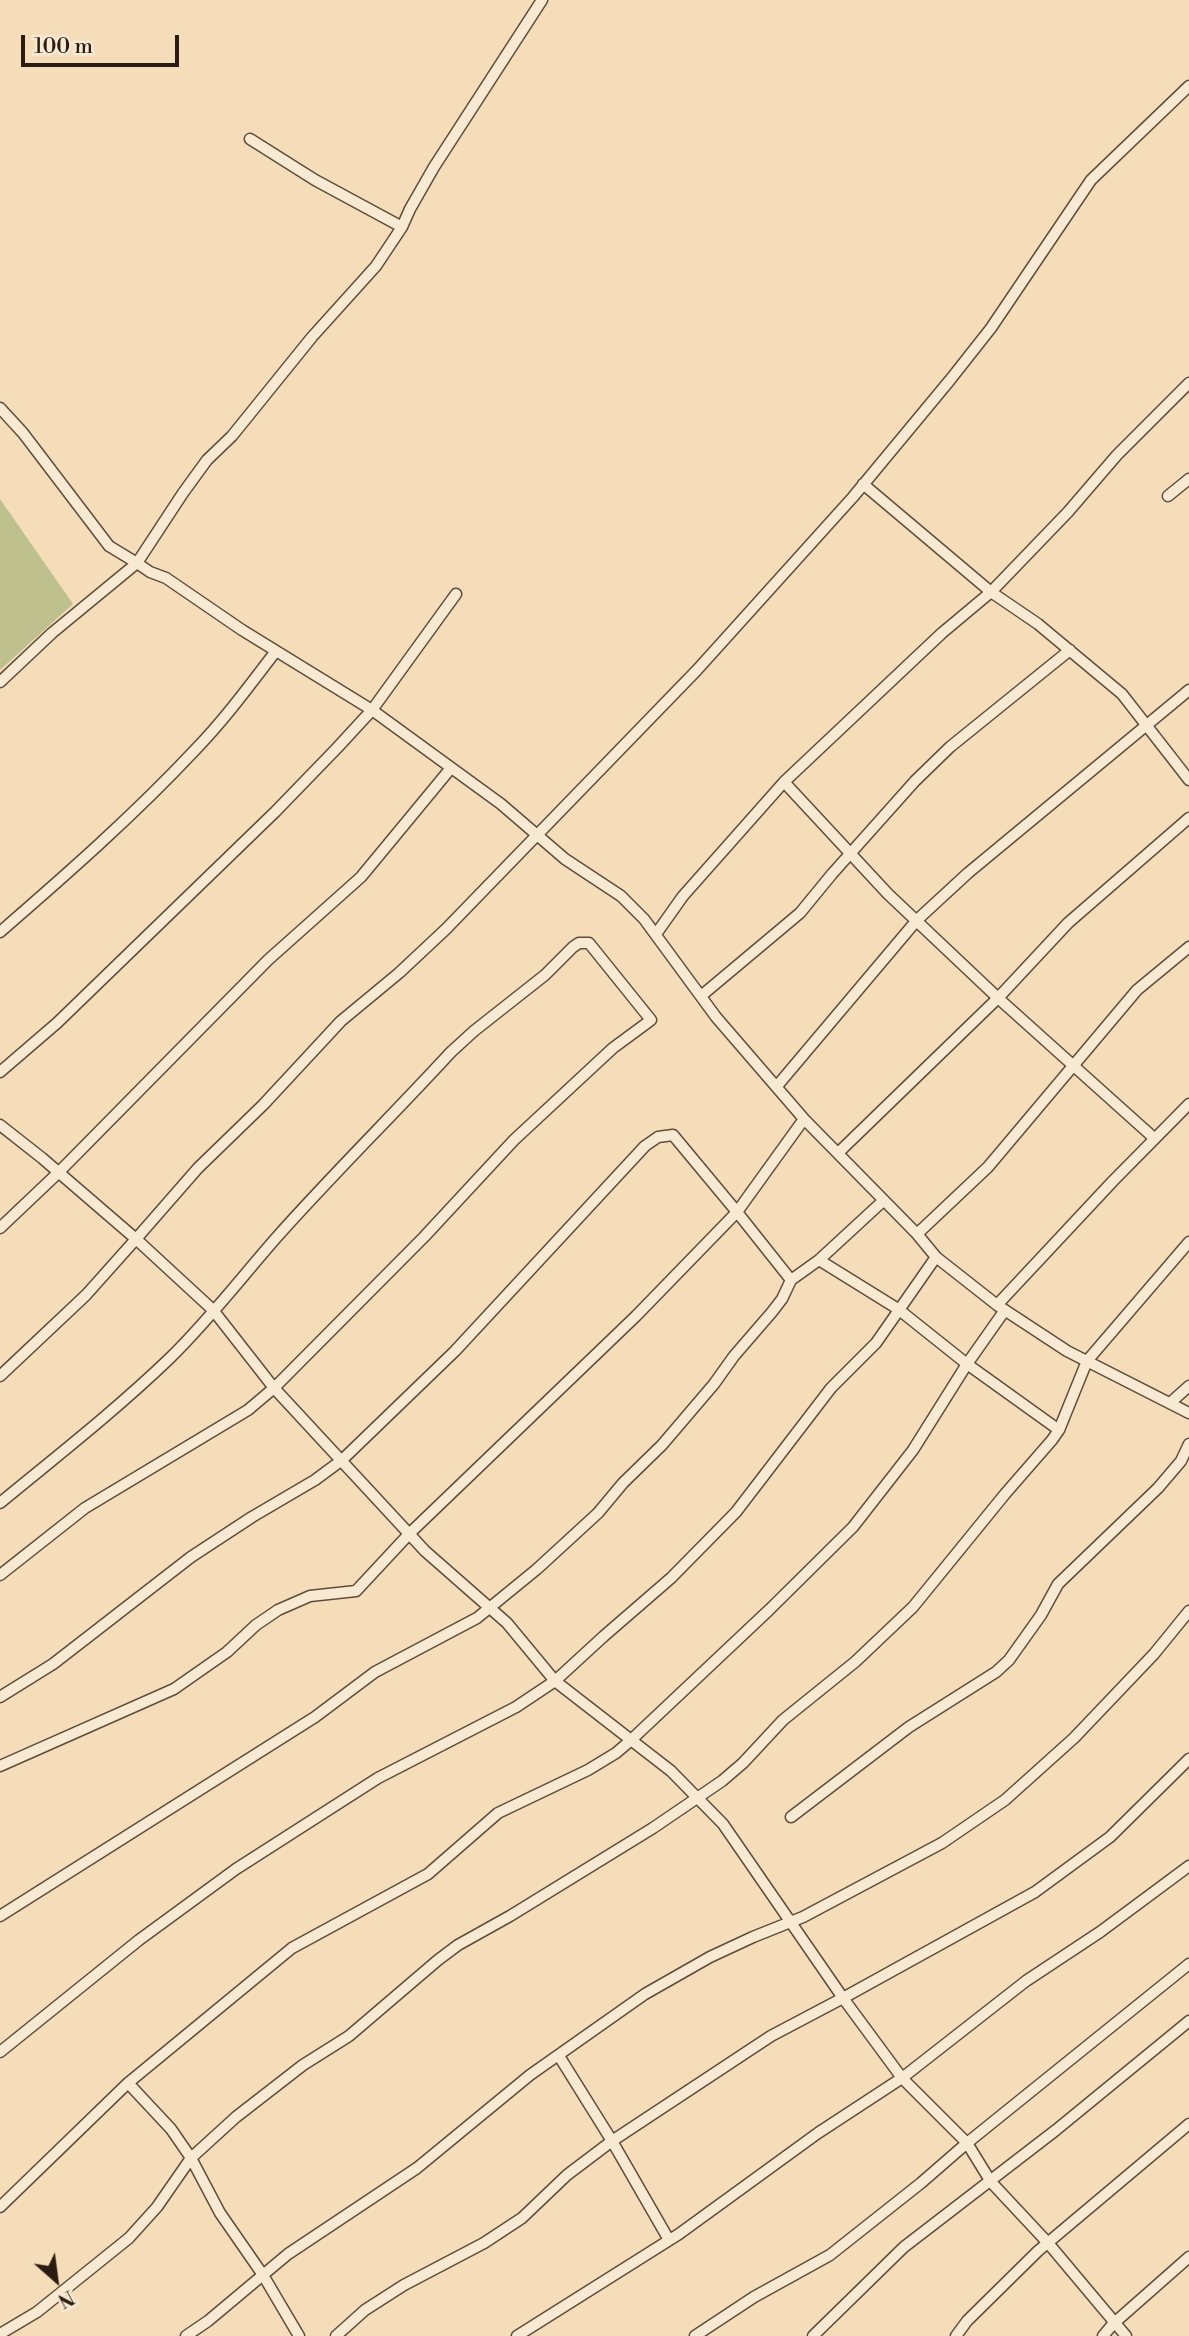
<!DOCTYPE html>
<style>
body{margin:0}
#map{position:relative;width:1189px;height:2336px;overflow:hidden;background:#f5ddb9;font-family:"Libre Bodoni",serif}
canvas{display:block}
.north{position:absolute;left:21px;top:2245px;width:70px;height:70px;-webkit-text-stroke:5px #f8e9d2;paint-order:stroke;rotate:152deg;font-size:19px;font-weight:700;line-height:28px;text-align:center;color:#2b1c12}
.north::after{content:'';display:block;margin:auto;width:24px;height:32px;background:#2b1c12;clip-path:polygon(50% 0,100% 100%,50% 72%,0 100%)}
.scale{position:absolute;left:21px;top:35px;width:158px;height:32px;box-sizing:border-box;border:4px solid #2b1c12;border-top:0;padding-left:9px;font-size:21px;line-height:24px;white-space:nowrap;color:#2b1c12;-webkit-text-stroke:5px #f8e9d2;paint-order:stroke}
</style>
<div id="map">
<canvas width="1189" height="2336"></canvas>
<div class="north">N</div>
<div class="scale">100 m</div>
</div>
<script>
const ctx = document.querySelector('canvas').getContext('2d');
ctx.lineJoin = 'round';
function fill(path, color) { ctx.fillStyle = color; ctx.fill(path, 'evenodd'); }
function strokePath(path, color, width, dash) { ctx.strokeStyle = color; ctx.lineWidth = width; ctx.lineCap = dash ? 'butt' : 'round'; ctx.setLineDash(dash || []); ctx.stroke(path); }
const green = new Path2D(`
 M0 499 73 604 0 670Z`);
const minor = new Path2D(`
 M542 0 434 167 410 209 402 227 376 266 312 337 232 436 207 460 183 493 137 563 150 572 166 578 242 630 372 710 501 804 565 859 621 896 644 919 716 1017 804 1119 917 1234 936 1257 997 1305 1067 1351 1189 1413
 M250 139 315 180 402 227
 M0 408 23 433 109 546 137 563 52 633 0 682
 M863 484 991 592 1038 624 1122 694 1189 780
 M1168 496 1189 479
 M784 782 942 633 991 592 1068 512 1117 455 1189 383
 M0 932C67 874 134 815 195 750 225 719 250 685 276 651
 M656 934 683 896 784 782 888 894 998 998 838 1153
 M701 996 800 913 832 874 915 781 950 747 1070 650
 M0 1072 57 1023 275 812 337 748 372 710 456 594
 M777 1086 917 920 968 873 1189 690
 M0 1125 42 1158 136 1239 198 1168 263 1105 341 1021 399 973 446 929 697 670 853 497 950 380 991 328 1091 180 1189 86
 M1154 1138 998 998 1068 923 1189 818
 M0 1228 58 1173 268 960 361 877 451 768
 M917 1234 988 1167 1137 990 1189 947
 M819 1260 883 1201
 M997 1305 1113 1181 1189 1104
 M0 1376 86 1295 136 1239 213 1310 274 1388 424 1237 514 1140 613 1048 651 1020 589 943H579L573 947 545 975 474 1031 451 1052C393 1115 332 1175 276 1238 241 1278 208 1321 170 1358 116 1410 57 1456 0 1503
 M1170 1403 1189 1386
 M0 1575 85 1508 248 1410 274 1388 425 1551 507 1623 555 1681 671 1771 723 1824 843 1998 771 2036 612 2141 669 2240
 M0 1697 53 1664 191 1557 252 1517 315 1480 342 1460 455 1351 645 1146 658 1137 673 1135 737 1212 791 1280
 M0 1766 174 1689 227 1652 256 1625 278 1610 310 1596 356 1591 410 1533 636 1316 737 1212 804 1119
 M791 1817 909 1727 996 1672 1009 1660 1041 1615 1058 1584 1158 1488 1181 1461 1189 1444
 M1189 1866 1100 1932 1026 1981 902 2078 967 2143 1189 1964
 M0 1916 315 1717 375 1672 477 1618 537 1569 598 1513 623 1483 662 1445 714 1384 734 1356 772 1312 782 1299 791 1280 819 1260 898 1309 967 1364 1059 1430
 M0 2052 139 1940 236 1869 378 1778 516 1707 555 1681 604 1636 671 1578 736 1512 831 1388 876 1343 936 1257
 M0 2207 128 2083
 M0 2334 37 2312 129 2238 157 2207 191 2158 236 2117 303 2065 349 2036 438 1960 458 1945 510 1916 653 1828 722 1781 743 1763 783 1720 855 1662 913 1607 1005 1494 1052 1440 1059 1430 1087 1361 1189 1242
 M186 2336 208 2321 288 2254 417 2168 530 2075 645 1994 710 1957 753 1937 803 1917 942 1843 1005 1800 1074 1738 1154 1654 1189 1611
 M299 2336 263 2275 220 2213 191 2158 171 2129 128 2083 292 1948 428 1874 498 1813 588 1770 616 1753 630 1741 769 1610 853 1527 913 1450 967 1364 1005 1310
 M336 2336 365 2310 404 2285 484 2243 522 2218 567 2175 612 2141 559 2056
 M517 2336 679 2234 818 2133 902 2078 843 1998 1035 1892 1110 1837 1189 1759
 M695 2336 754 2297 830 2255 921 2183 967 2143 991 2182 1048 2243 1126 2336
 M813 2336 904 2247 1056 2130 1189 2021
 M956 2336 967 2321 1038 2251 1189 2124
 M1103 2336 1113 2324 1189 2257`);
fill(green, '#bec08e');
strokePath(minor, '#5e4c3c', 13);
strokePath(minor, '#f8e9d2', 10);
</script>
